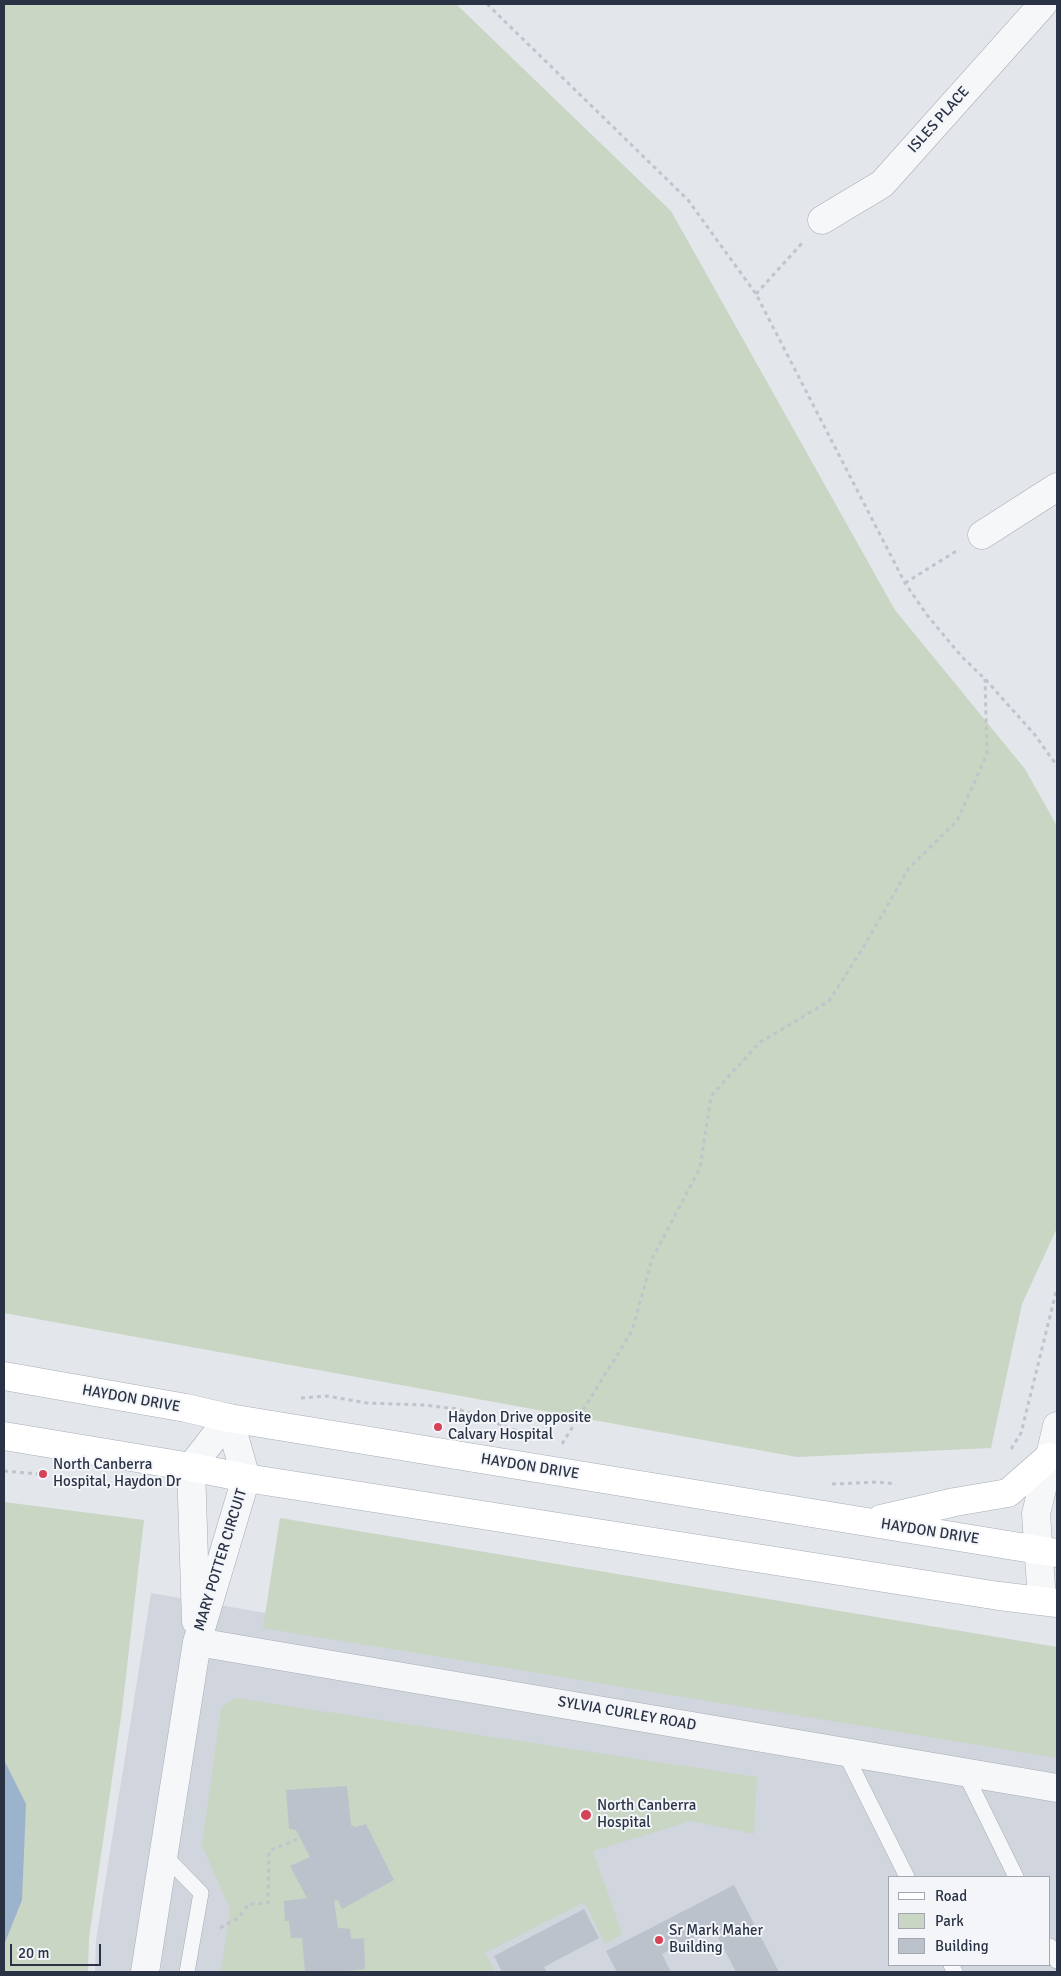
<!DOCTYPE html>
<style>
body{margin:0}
#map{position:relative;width:1061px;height:1976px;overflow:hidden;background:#e3e6eb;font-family:Signika,sans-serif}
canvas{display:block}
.frame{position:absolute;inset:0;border:5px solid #293345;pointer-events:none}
.legend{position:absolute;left:888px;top:1876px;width:162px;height:90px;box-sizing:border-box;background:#f3f5f9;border:1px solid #a2a7b1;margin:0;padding:6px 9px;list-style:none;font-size:15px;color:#293345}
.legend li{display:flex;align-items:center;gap:10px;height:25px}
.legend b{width:25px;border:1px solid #a2a7b1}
.scale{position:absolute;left:10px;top:1944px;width:91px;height:22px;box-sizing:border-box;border:2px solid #293345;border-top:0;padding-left:6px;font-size:15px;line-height:18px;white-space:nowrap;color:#293345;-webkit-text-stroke:4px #f3f5f9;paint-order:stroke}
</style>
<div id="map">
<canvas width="1061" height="1976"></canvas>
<div class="frame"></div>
<ul class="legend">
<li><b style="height:6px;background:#fff"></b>Road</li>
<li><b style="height:14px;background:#c8d6c3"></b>Park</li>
<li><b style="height:14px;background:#bcc2cc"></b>Building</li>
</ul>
<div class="scale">20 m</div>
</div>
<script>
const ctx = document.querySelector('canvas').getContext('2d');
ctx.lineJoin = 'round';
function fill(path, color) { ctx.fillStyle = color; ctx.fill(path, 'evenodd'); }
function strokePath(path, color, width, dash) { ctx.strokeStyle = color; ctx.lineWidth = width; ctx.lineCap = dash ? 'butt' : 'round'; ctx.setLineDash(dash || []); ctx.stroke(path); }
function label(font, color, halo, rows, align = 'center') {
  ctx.font = font + ' Signika,sans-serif'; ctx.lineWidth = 4; ctx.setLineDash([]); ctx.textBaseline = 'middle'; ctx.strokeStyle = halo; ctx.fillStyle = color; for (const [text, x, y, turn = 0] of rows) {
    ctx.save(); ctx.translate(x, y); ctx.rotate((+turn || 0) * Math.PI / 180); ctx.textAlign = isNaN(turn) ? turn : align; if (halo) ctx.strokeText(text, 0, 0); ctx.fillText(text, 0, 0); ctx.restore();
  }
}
const built = new Path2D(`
 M151 1593 1057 1752V1972H95L96 1940ZM890 1877H1050V1965H890Z`);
const green = new Path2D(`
 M4 4H456L671 211 895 610 1025 769 1057 826V1228L1022 1304 991 1448 797 1457 4 1313Z
 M4 1502 144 1520 122 1710 89 1938 88 1972H4Z
 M280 1518 1057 1647V1758L263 1628Z
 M235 1698 757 1777 754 1834 691 1821 593 1851 622 1934 605 1944 585 1902 485 1953 495 1972H221L230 1909 202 1845 221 1708Z`);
const water = new Path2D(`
 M4 1760 26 1804 22 1900 4 1945Z`);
const building = new Path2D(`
 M347 1786 351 1825 356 1827 366 1824 394 1880 342 1909 338 1900 334 1901 338 1928 350 1929 351 1939 364 1938 365 1969 337 1972H305L302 1938H291L289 1921H285L284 1901 307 1898 290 1866 310 1857 296 1830 289 1829 286 1790Z
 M734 1885 779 1972H736L713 1928 662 1954 671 1972H617L606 1951Z
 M584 1909 599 1938 544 1967 547 1972H502L494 1956Z`);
const path = new Path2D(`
 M487 4 688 200 756 294 905 583 927 615 962 657 985 679 1035 735 1057 766
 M756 294 803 242
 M905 583 958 550
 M301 1398 327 1396 367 1403 423 1405 458 1409 531 1436
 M562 1444 632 1331 652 1259 700 1168 711 1096 759 1043 829 1001 863 948 909 868 957 821 987 754 985 679
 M1011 1449 1021 1433 1057 1288
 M4 1471 38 1474
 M832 1484 878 1482 896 1484
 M220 1928 238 1918 249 1904 268 1903 269 1851 300 1838`);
const lane = new Path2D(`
 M844 1751 907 1877
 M964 1771 1016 1877
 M162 1853 201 1893 187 1972
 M1050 1946 1057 1961
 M951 1965 955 1972`);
const street = new Path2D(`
 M822 220 882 184 1043 4
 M982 535 1057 487
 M1042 1601 1036 1514 1057 1426
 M196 1621 191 1467 229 1418
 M197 1642 1057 1788
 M145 1972 197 1642 246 1478 229 1418`);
const secondary = new Path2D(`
 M4 1376 186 1408 229 1418 1057 1553
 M4 1436 191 1467 246 1478 999 1596 1057 1603
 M881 1519 955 1502 1008 1493 1049 1457`);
const markers = [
 [438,1427,5,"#d54356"],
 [43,1474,5,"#d54356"],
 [586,1815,6,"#d54356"],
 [659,1940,5,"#d54356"]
];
const streetNames = [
 ["ISLES PLACE",939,120,-48],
 ["HAYDON DRIVE",131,1399,10],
 ["HAYDON DRIVE",530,1467,9],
 ["HAYDON DRIVE",930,1532,9],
 ["MARY POTTER CIRCUIT",221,1560,-73],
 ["SYLVIA CURLEY ROAD",627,1714,10]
];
const poiNames = [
 ["Haydon Drive opposite",448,1418],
 ["Calvary Hospital",448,1435],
 ["North Canberra",53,1465],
 ["Hospital, Haydon Dr",53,1482],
 ["North Canberra",597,1806],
 ["Hospital",597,1823],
 ["Sr Mark Maher",669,1931],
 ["Building",669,1948]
];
fill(built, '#d1d5de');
fill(green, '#c8d6c3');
fill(water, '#9cb3cd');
fill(building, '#bcc2cc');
strokePath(lane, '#a7adb6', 16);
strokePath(street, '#a7adb6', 29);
strokePath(secondary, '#a7adb6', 29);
strokePath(path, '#c1c4ca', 3, [4, 4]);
strokePath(lane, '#f6f7f9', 15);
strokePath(street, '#f6f7f9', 28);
strokePath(secondary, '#fff', 28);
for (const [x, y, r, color] of markers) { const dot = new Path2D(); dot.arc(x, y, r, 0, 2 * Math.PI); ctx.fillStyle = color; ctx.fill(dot); strokePath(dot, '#f3f5f9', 2); }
label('15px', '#293345', '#f3f5f9', streetNames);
label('15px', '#293345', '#f3f5f9', poiNames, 'left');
</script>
